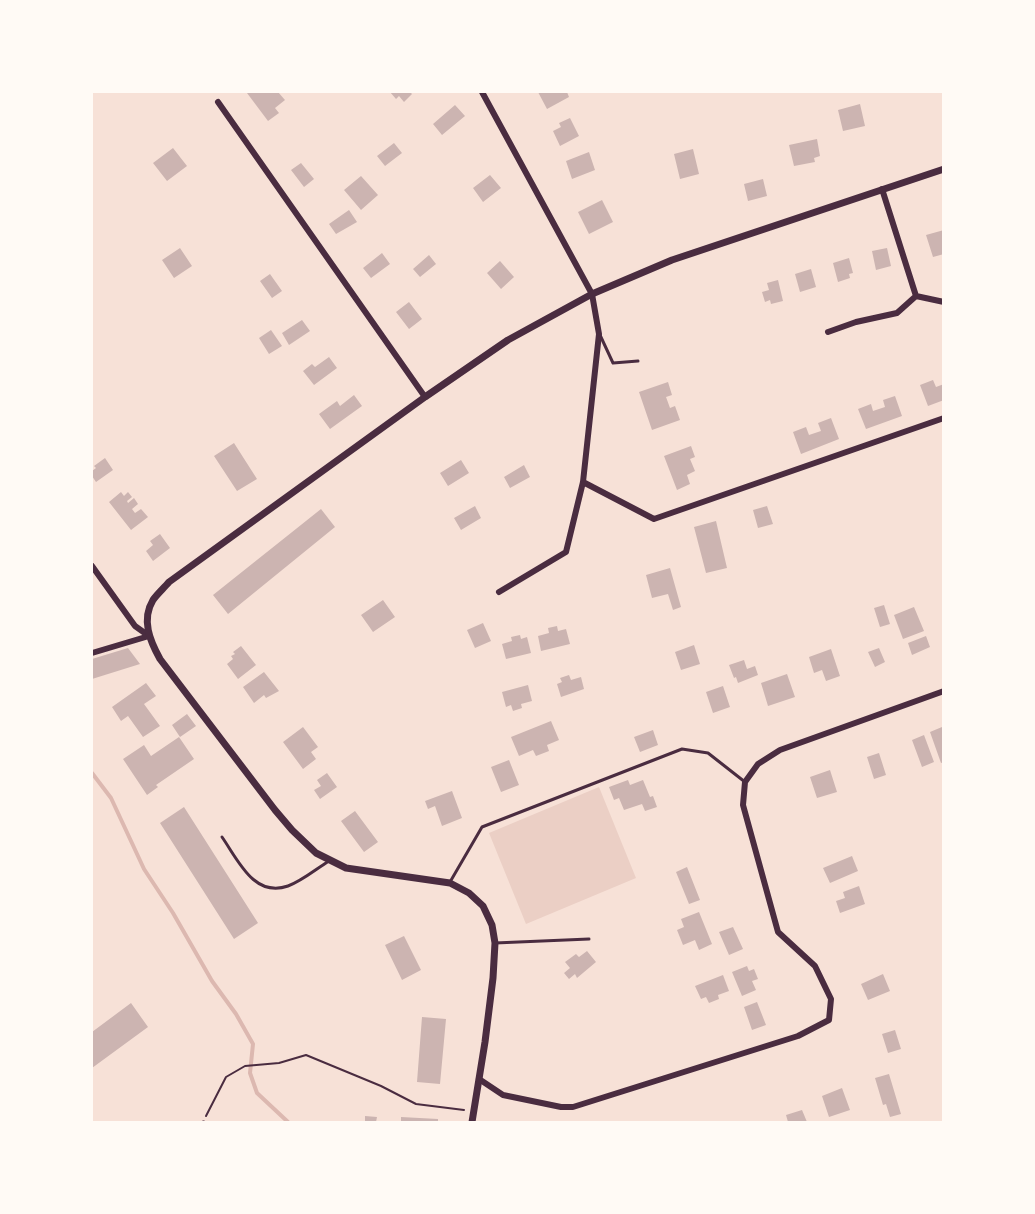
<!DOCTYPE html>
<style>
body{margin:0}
#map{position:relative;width:1035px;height:1214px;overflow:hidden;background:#f7e1d7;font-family:"Fira Sans Condensed",sans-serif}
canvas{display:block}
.frame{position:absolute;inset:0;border:93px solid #fffaf5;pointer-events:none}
</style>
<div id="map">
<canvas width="1035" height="1214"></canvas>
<div class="frame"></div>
</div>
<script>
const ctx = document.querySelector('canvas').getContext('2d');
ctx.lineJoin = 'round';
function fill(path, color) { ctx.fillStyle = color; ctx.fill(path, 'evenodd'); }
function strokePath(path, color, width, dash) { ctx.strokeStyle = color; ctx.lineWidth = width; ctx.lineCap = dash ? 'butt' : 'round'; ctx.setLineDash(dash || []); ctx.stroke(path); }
const green = new Path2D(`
 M599 787 636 878 526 924 489 833Z`);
const stream = new Path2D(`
 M92 773 111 798 144 869 173 913 212 981 236 1014 253 1044 250 1073 257 1093 288 1122`);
const building = new Path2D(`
 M249 92H278L285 100 275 108 279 113 268 121 247 93Z
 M390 92H410L412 94 404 102 399 96 396 99Z
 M538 92H567L569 97 547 109Z
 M860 104 865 126 843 131 838 110Z
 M455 105 465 116 442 135 433 124Z
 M570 118 579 136 560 146 553 131 561 127 559 123Z
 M817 139 820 156 814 158 815 162 794 166 789 145Z
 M394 143 402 153 385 166 377 156Z
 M173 148 187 166 167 181 153 163Z
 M693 149 699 174 680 179 674 154Z
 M589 152 595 170 572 179 566 161Z
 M301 163 314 179 304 187 291 170Z
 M490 175 501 188 483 202 473 188Z
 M361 176 378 195 361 210 344 190Z
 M763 179 767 196 748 201 744 184Z
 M602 200 613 222 589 234 578 212Z
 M349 210 357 222 336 234 329 224Z
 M944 230V254L933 257 926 235Z
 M180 248 192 266 174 278 162 260Z
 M887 248 891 266 876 270 872 251Z
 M382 253 390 264 371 278 363 268Z
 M429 255 436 264 420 277 413 269Z
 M849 258 853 273 849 274 850 278 838 282 833 263Z
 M500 261 514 277 501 289 487 273Z
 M811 269 816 287 800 292 795 274Z
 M270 274 282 291 272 298 260 281Z
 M778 280 783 301 771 304 770 300 765 302 762 292 769 290 767 283Z
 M409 302 422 319 409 329 396 312Z
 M302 320 310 331 289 345 282 333Z
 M271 330 282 346 269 354 259 338Z
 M329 357 337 368 314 385 303 371 312 364 315 367Z
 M933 380 936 387 944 384V400L928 406 920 385Z
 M668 382 672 395 666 397 670 408 675 406 680 420 652 430 639 392Z
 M354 395 362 406 330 429 319 414 337 401 340 406Z
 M895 396 902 416 866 429 858 409 871 404 873 411 885 407 883 400Z
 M831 418 839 439 801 454 793 432 806 427 809 435 821 431 818 423Z
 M234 443 257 479 237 491 214 456Z
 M691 446 695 457 690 459 695 471 687 475 690 484 677 490 664 456Z
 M105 458 113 470 96 482 92 476V471L96 468 94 466Z
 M461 460 469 473 448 486 440 473Z
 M524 465 530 477 510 488 504 477Z
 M121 492 124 496 128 492 132 497 127 501 128 503 134 498 138 504 132 509 135 513 141 509 148 517 131 530 109 502Z
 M475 506 481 518 461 530 454 518Z
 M767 506 773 524 758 528 753 510Z
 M321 509 335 527 228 614 213 595Z
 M716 521 727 568 706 573 694 527Z
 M160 534 170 548 153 561 146 551 153 545 150 541Z
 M670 568 681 607 673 610 668 594 652 598 646 575Z
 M383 600 395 617 373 632 361 615Z
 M884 605 890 624 880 627 874 608Z
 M914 607 924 631 903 639 894 615Z
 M483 623 491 641 475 648 467 630Z
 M557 626 558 631 566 629 570 644 541 651 538 636 549 633 548 628Z
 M520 635 521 639 527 637 531 653 506 659 502 644 512 641 511 637Z
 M926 636 930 647 912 655 908 643Z
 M694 645 700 664 681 670 675 652Z
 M241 646 256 665 238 679 227 664 233 659 231 656 235 654 233 652Z
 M128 648 140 664 92 679V659Z
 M879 648 885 662 875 667 868 652Z
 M831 649 840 676 826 681 822 670 814 673 809 657Z
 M744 660 747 669 755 666 758 675 738 683 736 677 734 678 729 665Z
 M264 672 279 691 266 698 264 695 254 703 243 687Z
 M787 674 795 697 768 706 761 683Z
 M569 675 571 680 581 677 584 689 561 697 557 684 562 682 560 678Z
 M146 683 156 696 144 704 160 726 143 737 128 716 121 721 112 707Z
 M528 685 532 701 521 704 522 708 513 711 511 705 506 707 502 692Z
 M723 686 730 707 713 713 706 692Z
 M187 714 196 726 180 737 172 725Z
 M551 721 559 740 547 745 549 751 536 756 533 750 519 756 511 737Z
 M303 727 318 747 311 752 316 759 303 769 283 742Z
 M942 727 944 733V762L941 763 930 732Z
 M653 730 658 745 640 752 634 737Z
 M924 735 934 762 922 767 912 740Z
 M179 737 194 759 156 785 158 787 147 795 123 759 144 745 151 756Z
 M879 753 886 775 874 779 867 757Z
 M509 760 519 785 501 792 491 767Z
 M830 770 837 792 817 798 810 777Z
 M327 773 337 787 320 799 314 790 321 786 317 780Z
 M628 780 630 785 643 780 650 797 653 796 657 807 645 811 642 804 624 810 619 798 614 800 609 787Z
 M452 791 462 818 442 826 435 806 428 809 425 801Z
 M184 807 258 923 234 939 160 823Z
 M355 811 378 842 364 852 341 821Z
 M852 856 858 871 830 883 823 868Z
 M687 867 700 900 689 904 676 872Z
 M859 886 865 904 840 913 836 901 845 898 843 892Z
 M699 912 712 944 699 950 695 940 683 945 677 930 684 927 681 919Z
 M733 927 743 949 729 955 719 932Z
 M404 936 421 970 402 980 385 945Z
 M587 951 596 962 577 978 575 974 569 979 564 973 570 968 565 962 576 954 579 957Z
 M747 966 749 971 754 969 758 979 752 981 756 990 742 996 732 972Z
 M883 974 890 991 868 1000 861 984Z
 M723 975 729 991 718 995 719 999 709 1003 706 997 701 999 695 986Z
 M757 1002 766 1025 752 1030 744 1007Z
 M131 1003 148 1027 92 1068V1032Z
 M422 1017 446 1019 440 1084 417 1082Z
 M895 1030 901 1049 888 1053 882 1034Z
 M889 1074 901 1114 890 1117 886 1104 883 1105 875 1078Z
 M842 1088 850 1110 829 1117 822 1096Z
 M802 1110 807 1122H788L786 1115Z
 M365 1116 377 1117 376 1122H365Z
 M401 1117 438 1119V1122H401Z`);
const path = new Path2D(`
 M206 1116 226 1077 245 1066 279 1063 306 1055 381 1086 416 1104 464 1110`);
const service = new Path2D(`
 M600 335 613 363 638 361
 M222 837C238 860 254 898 288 886 302 881 316 869 329 861
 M450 882 482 827 682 749 708 753 745 782
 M495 943 589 939
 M203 1122H204`);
const minor = new Path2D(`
 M482 92 592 294 599 334 583 482 566 552 499 592
 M218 102 425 397
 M882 189 916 296 944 302
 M828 332 856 322 897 313 916 296
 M583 482 654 519 944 418
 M92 566 135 626 149 636
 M92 653 149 636
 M479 1079 503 1095 561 1107H573L798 1036 829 1020 831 999 815 966 778 932 743 805 745 782 758 764 780 750 944 691`);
const tertiary = new Path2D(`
 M472 1122 485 1042 493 978 495 943 492 925 483 906 469 893 450 883 346 868 316 853 292 830 275 810 160 659C150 641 141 620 153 600 157 594 164 588 169 582L425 397 508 340 592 294 672 260 944 169`);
fill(green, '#ebcfc5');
strokePath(stream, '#dcb8b0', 4);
fill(building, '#ccb4b1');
strokePath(path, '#4a2c40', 2);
strokePath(service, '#4a2c40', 3);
strokePath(minor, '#4a2c40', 6);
strokePath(tertiary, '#4a2c40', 7);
</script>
